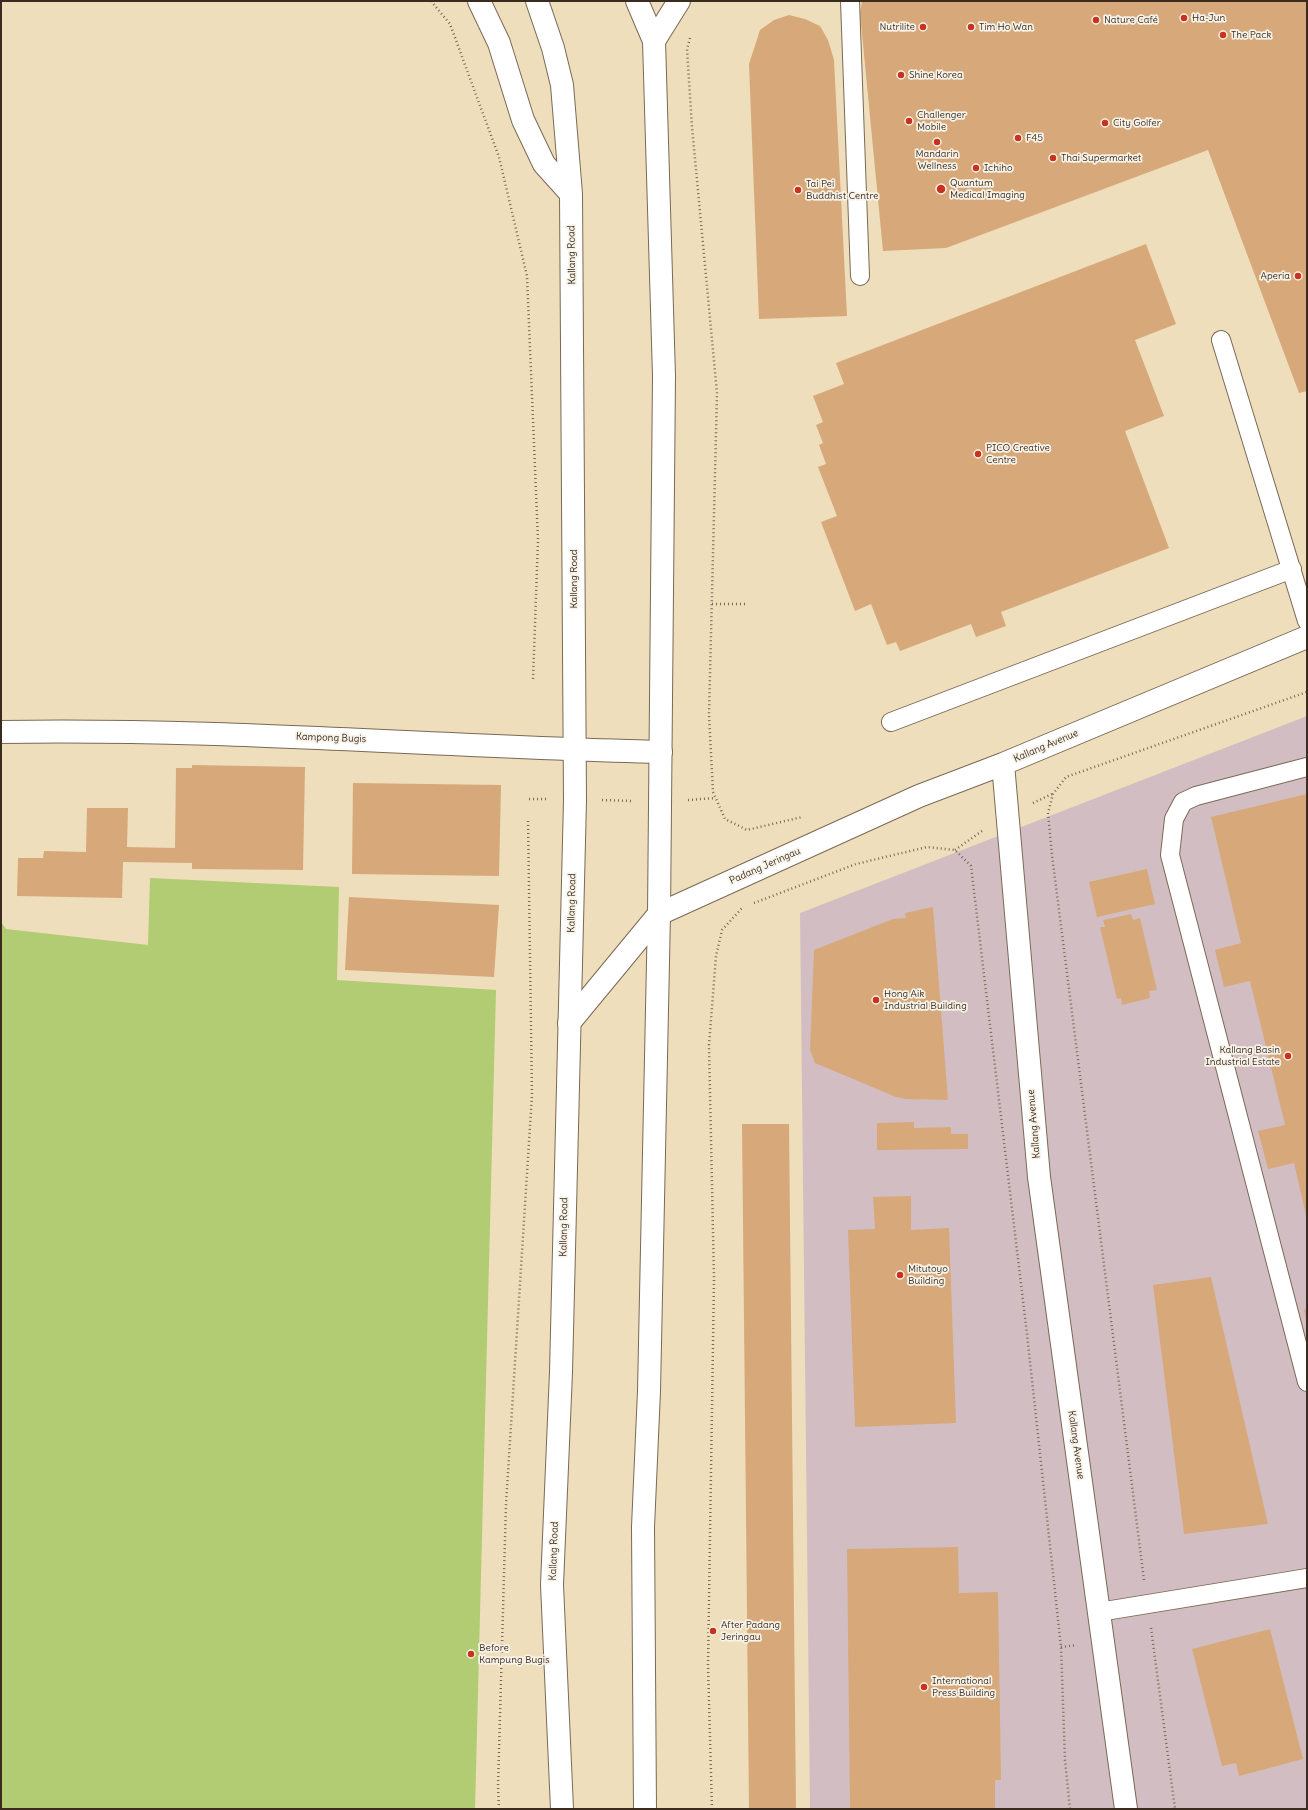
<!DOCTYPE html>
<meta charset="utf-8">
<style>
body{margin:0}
#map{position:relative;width:1308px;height:1810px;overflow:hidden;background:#eedebc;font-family:Delius,sans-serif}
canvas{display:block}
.frame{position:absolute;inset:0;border:2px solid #3b2a1e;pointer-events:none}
</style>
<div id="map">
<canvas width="1308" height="1810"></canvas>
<div class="frame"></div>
</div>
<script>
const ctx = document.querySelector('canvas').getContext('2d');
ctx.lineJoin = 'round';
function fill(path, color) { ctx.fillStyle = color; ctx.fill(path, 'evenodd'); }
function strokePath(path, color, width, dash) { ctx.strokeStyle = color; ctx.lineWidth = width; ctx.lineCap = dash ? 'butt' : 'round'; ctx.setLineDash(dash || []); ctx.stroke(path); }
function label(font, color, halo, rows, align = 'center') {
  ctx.font = font + ' Delius,sans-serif'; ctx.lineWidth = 3.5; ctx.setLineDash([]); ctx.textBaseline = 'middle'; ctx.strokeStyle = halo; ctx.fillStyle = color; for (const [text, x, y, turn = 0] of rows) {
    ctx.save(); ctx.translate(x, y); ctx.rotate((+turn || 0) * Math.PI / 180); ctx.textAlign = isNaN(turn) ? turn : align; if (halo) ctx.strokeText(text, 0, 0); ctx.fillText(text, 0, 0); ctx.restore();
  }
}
const industrial = new Path2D(`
 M1307 716V1809H810L800 913Z`);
const green = new Path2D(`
 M150 878 339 887 337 980 496 990 475 1809H1V922L6 929 148 945Z`);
const building = new Path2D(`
 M862 1H1307V391L1299 393 1208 150 946 248 883 251 860 13Z
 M789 15 805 19 820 26 828 40 834 60 847 316 759 319 749 64 760 30 774 20Z
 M1146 244 1176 324 1135 340 1164 416 1125 431 1169 548 1001 612 1006 626 976 637 971 624 900 651 896 642 887 645 871 604 855 611 821 522 837 516 818 467 826 464 819 445 823 443 816 425 823 422 813 396 844 384 836 363Z
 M192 765 305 767 303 870 192 869V863L123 862 122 898 17 896 18 858H43L44 851 86 852 87 808H128L127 847 175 848 176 768H192Z
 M353 783 501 785 499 876 352 874Z
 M1307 794V1215H1306L1294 1163 1268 1169 1258 1131 1285 1125 1250 981 1224 987 1215 950 1241 943 1211 817Z
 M1147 869 1155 904 1097 917 1089 882Z
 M349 897 499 905 494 977 345 970Z
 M933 907 948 1100 906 1099 896 1097 815 1063 810 1050 814 950 893 919 906 918 905 913Z
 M1131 914 1133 920 1140 918 1157 990 1149 991 1150 998 1122 1005 1121 998 1117 999 1100 927H1105L1103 920Z
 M914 1122V1128L951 1127V1134H968V1149L877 1150V1123Z
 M742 1124H789L796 1809H749Z
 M911 1196V1230L949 1228 956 1423 855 1427 848 1230 875 1229 873 1197Z
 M1211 1277 1268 1524 1184 1534 1153 1285Z
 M1307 1309V1320H1306L1304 1310Z
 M958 1547 959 1593 998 1592 1001 1780H995V1809H850L847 1549Z
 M1270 1629 1303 1759 1239 1776 1236 1763 1222 1766 1192 1649Z`);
const path = new Path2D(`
 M431 1 450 24 499 157 527 276 538 540 533 680
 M690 38 687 49 692 127 717 393 709 715 713 792 725 819 747 830 802 817
 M712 604H748
 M529 799H549
 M602 800 633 801
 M688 800 715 798
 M1033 803 1052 794
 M955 850 982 831
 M754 903 856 864 927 847 955 850 971 866 1027 1334 1061 1647 1065 1760 1070 1809
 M1144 1580 1052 855 1048 813 1053 794 1066 777 1307 692
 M1151 1628 1175 1809
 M1061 1647 1077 1645
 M499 1809 498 1786 506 1504 532 1095 528 818
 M712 1809 708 1665 714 1279 709 1045 716 956 722 930 743 907`);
const lane = new Path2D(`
 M850 1 860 276
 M1221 340 1307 621
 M891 722 1292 569
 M1307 767 1196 796 1183 802 1174 819 1170 855 1307 1382
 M1099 1612 1307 1578`);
const street = new Path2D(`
 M1 732C221 728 441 747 661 752
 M1003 764 1039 1177 1126 1809
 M569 1023 659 914 919 796 1003 764 1307 637`);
const primary = new Path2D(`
 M479 1 499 43 523 120 544 164 571 194
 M537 1 553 48 562 85 571 194 575 800 561 1372 552 1585 562 1809
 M637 1 654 41 664 376 659 914 649 1391 643 1527 645 1809
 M654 41 679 1`);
const markers = [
 [1184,18,4,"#c8321e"],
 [1096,20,4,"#c8321e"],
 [923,27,4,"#c8321e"],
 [971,27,4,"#c8321e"],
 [1223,35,4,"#c8321e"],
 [901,75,4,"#c8321e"],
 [909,121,4,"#c8321e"],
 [1105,123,4,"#c8321e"],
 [1018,138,4,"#c8321e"],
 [937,142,4,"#c8321e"],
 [1053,158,4,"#c8321e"],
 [976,168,4,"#c8321e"],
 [941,189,5,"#c8321e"],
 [798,190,4,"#c8321e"],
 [1298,276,4,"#c8321e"],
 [978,454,4,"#c8321e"],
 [876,1000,4,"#c8321e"],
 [1288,1056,4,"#c8321e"],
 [900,1275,4,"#c8321e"],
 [713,1631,4,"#c8321e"],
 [471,1654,4,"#c8321e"],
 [924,1687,4,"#c8321e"]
];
const poiNames = [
 ["Ha-Jun",1192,18],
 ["Nature Café",1104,20],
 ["Nutrilite",915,27,"right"],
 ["Tim Ho Wan",979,27],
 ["The Pack",1231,35],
 ["Shine Korea",909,75],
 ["Challenger",917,115],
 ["Mobile",917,127],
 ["City Golfer",1113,123],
 ["F45",1026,138],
 ["Mandarin",937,154,"center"],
 ["Wellness",937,166,"center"],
 ["Thai Supermarket",1061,158],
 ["Ichiho",984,168],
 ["Quantum",950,183],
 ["Medical Imaging",950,195],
 ["Tai Pei",806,184],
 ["Buddhist Centre",806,196],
 ["Aperia",1290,276,"right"],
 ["PICO Creative",986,448],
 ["Centre",986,460],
 ["Hong Aik",884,994],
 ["Industrial Building",884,1006],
 ["Kallang Basin",1280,1050,"right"],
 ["Industrial Estate",1280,1062,"right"],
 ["Mitutoyo",908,1269],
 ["Building",908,1281],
 ["After Padang",721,1625],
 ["Jeringau",721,1637],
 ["Before",479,1648],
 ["Kampung Bugis",479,1660],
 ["International",932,1681],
 ["Press Building",932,1693]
];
const streetNames = [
 ["Kallang Road",572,255,-91],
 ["Kallang Road",574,579,-90],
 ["Kampong Bugis",331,738,2],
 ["Kallang Avenue",1046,746,-23],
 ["Padang Jeringau",765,866,-24],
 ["Kallang Road",572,903,-89],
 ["Kallang Avenue",1034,1124,-95],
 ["Kallang Road",564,1227,-89],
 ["Kallang Avenue",1076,1445,82],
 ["Kallang Road",554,1551,-88]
];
fill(industrial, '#d2bec2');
fill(green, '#b1cc72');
fill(building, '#d7a87a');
strokePath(lane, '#7a6955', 20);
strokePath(street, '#7a6955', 24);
strokePath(primary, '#7a6955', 24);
strokePath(path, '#7a6955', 2.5, [1, 3]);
strokePath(lane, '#fff', 18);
strokePath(street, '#fff', 22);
strokePath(primary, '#fff', 22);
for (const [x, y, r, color] of markers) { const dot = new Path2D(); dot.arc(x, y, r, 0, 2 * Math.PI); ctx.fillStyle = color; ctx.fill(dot); strokePath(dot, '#f7f3e8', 1.5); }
label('10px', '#3b2a1e', '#f7f3e8', poiNames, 'left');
label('10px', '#3b2a1e', '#f7f3e8', streetNames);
</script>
